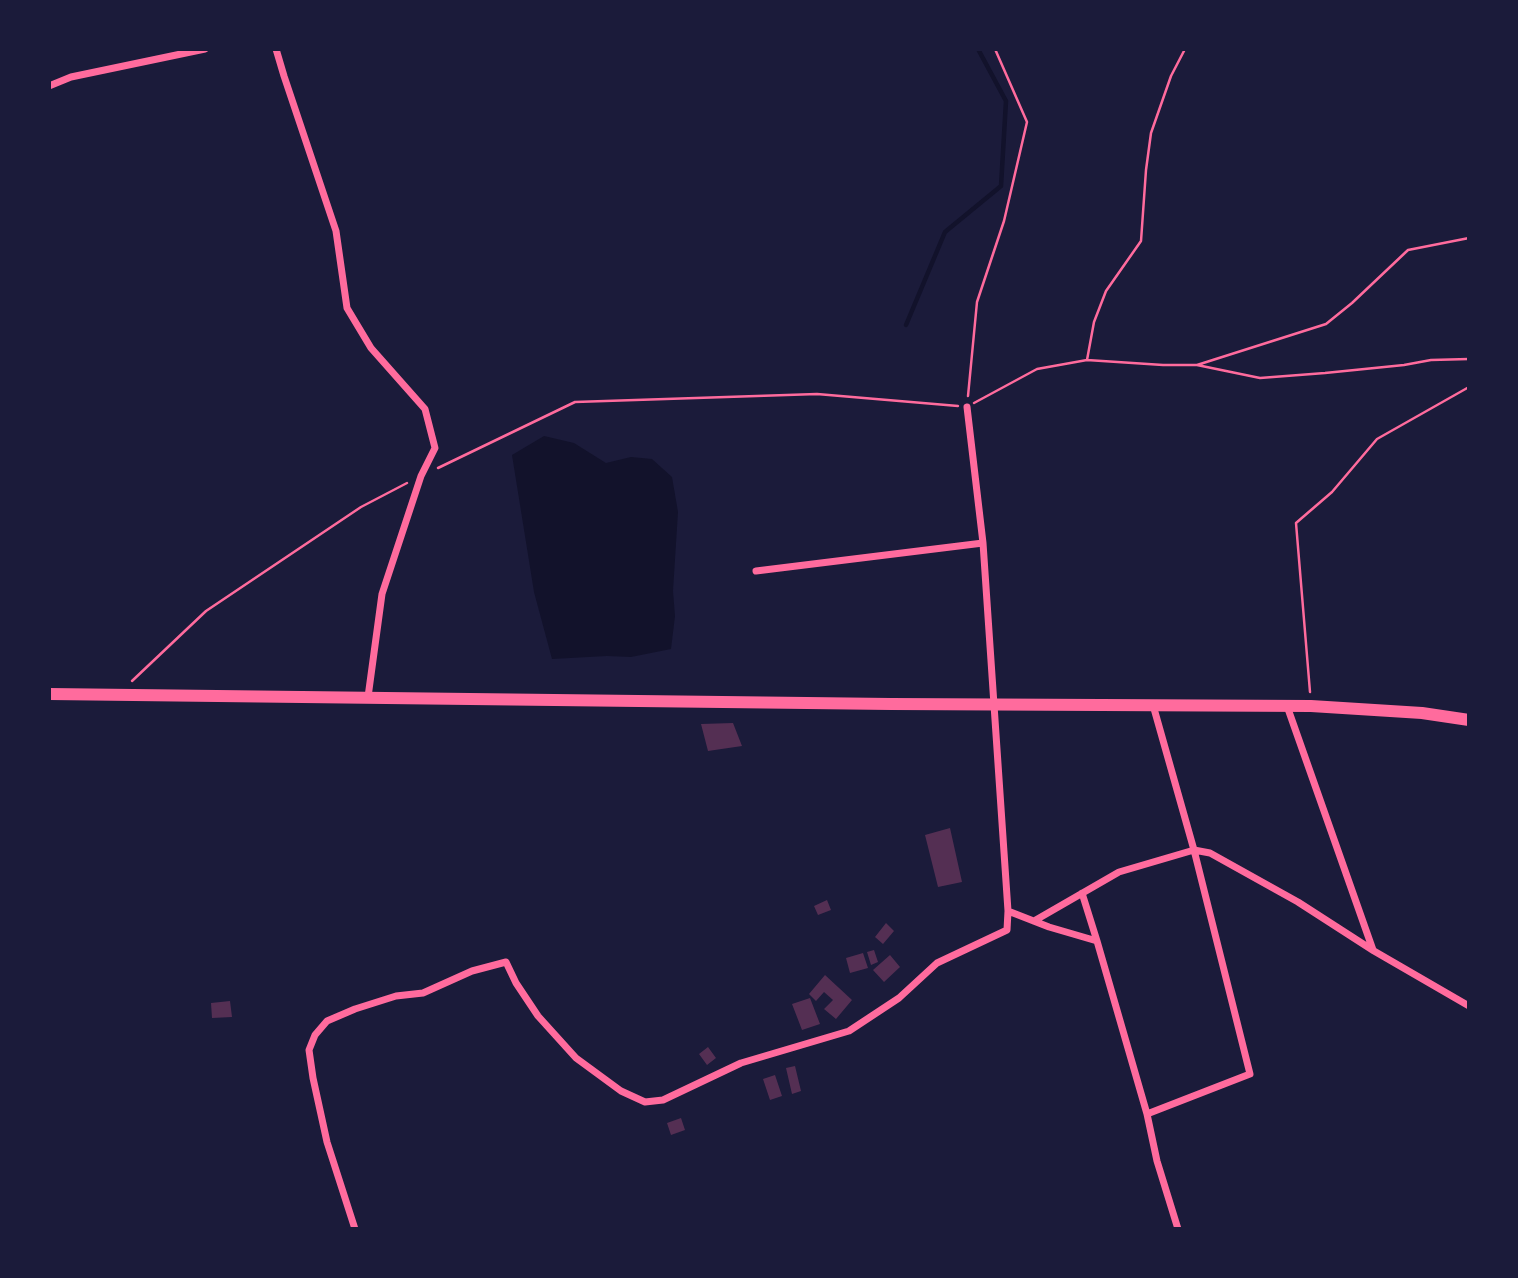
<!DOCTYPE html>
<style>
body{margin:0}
#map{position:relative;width:1518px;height:1278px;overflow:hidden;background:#1b1b3a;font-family:Commissioner,sans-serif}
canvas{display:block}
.frame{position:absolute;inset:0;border:51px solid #1b1b3a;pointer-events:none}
</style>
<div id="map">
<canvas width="1518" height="1278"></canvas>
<div class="frame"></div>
</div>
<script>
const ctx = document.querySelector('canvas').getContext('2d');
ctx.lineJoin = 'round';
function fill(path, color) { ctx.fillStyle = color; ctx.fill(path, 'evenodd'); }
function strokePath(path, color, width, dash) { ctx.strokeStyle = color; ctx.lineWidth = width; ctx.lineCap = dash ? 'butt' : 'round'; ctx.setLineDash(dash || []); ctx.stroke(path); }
const water = new Path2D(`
 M544 436 574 443 606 463 631 457 652 459 672 477 678 512 673 591 675 616 671 649 631 657 607 656 552 659 534 592 512 455Z`);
const stream = new Path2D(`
 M906 325 945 232 1001 186 1006 101 978 49`);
const building = new Path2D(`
 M733 723 742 746 708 751 701 724Z
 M950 828 962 882 938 887 925 835Z
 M827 900 831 910 818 915 814 906Z
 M886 923 894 931 883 944 875 937Z
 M874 950 878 962 871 965 867 952Z
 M863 953 868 968 850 973 846 958Z
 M890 955 900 967 884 982 873 970Z
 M825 975 852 1000 836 1019 824 1009 833 1000 824 992 816 1001 809 994Z
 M810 998 820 1024 802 1030 792 1004Z
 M230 1001 232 1017 212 1018 211 1003Z
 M708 1047 716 1058 707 1065 699 1054Z
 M795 1066 801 1091 792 1094 786 1068Z
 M775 1075 782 1096 770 1100 763 1079Z
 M681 1118 685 1130 671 1135 667 1123Z`);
const path = new Path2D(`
 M1087 360 1094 322 1106 291 1141 241 1146 170 1151 133 1171 76 1185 49
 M1197 365 1326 324 1352 303 1408 250 1469 238
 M968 396 977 302 1004 221 1027 122 995 49
 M974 403 1037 369 1087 360 1163 365H1197L1260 378 1325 373 1404 365 1431 360 1469 359
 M438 468 575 402 817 394 958 406
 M132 681 206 611 361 507 407 483
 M1310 692 1296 523 1332 492 1377 439 1469 387`);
const minor = new Path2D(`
 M276 49 284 76 336 231 347 308 371 348 425 409 435 448 421 476 382 594 368 697
 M49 86 71 77 205 49
 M967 407 983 543 1008 911 1049 927 1097 941 1147 1114 1157 1161 1178 1229
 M756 571 983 543
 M1287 706 1373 950
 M1082 893 1097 941
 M1034 921 1119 872 1194 850 1210 853 1298 902 1374 951 1469 1006
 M1147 1114 1250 1074 1194 850 1153 705
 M355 1229 327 1142 313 1078 309 1050 315 1035 327 1021 355 1009 396 996 423 993 472 971 506 962 516 983 538 1016 576 1058 621 1091 645 1102 663 1100 741 1063 849 1031 899 998 937 963 1007 930 1008 911`);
const trunk = new Path2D(`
 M49 694 891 704 1311 706 1422 713 1469 720`);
fill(water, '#12122b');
strokePath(stream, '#12122b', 4.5);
fill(building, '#542f53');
strokePath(path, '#ff6b9d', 2.5);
strokePath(minor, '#ff6b9d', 7);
strokePath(trunk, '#ff6b9d', 12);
</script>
